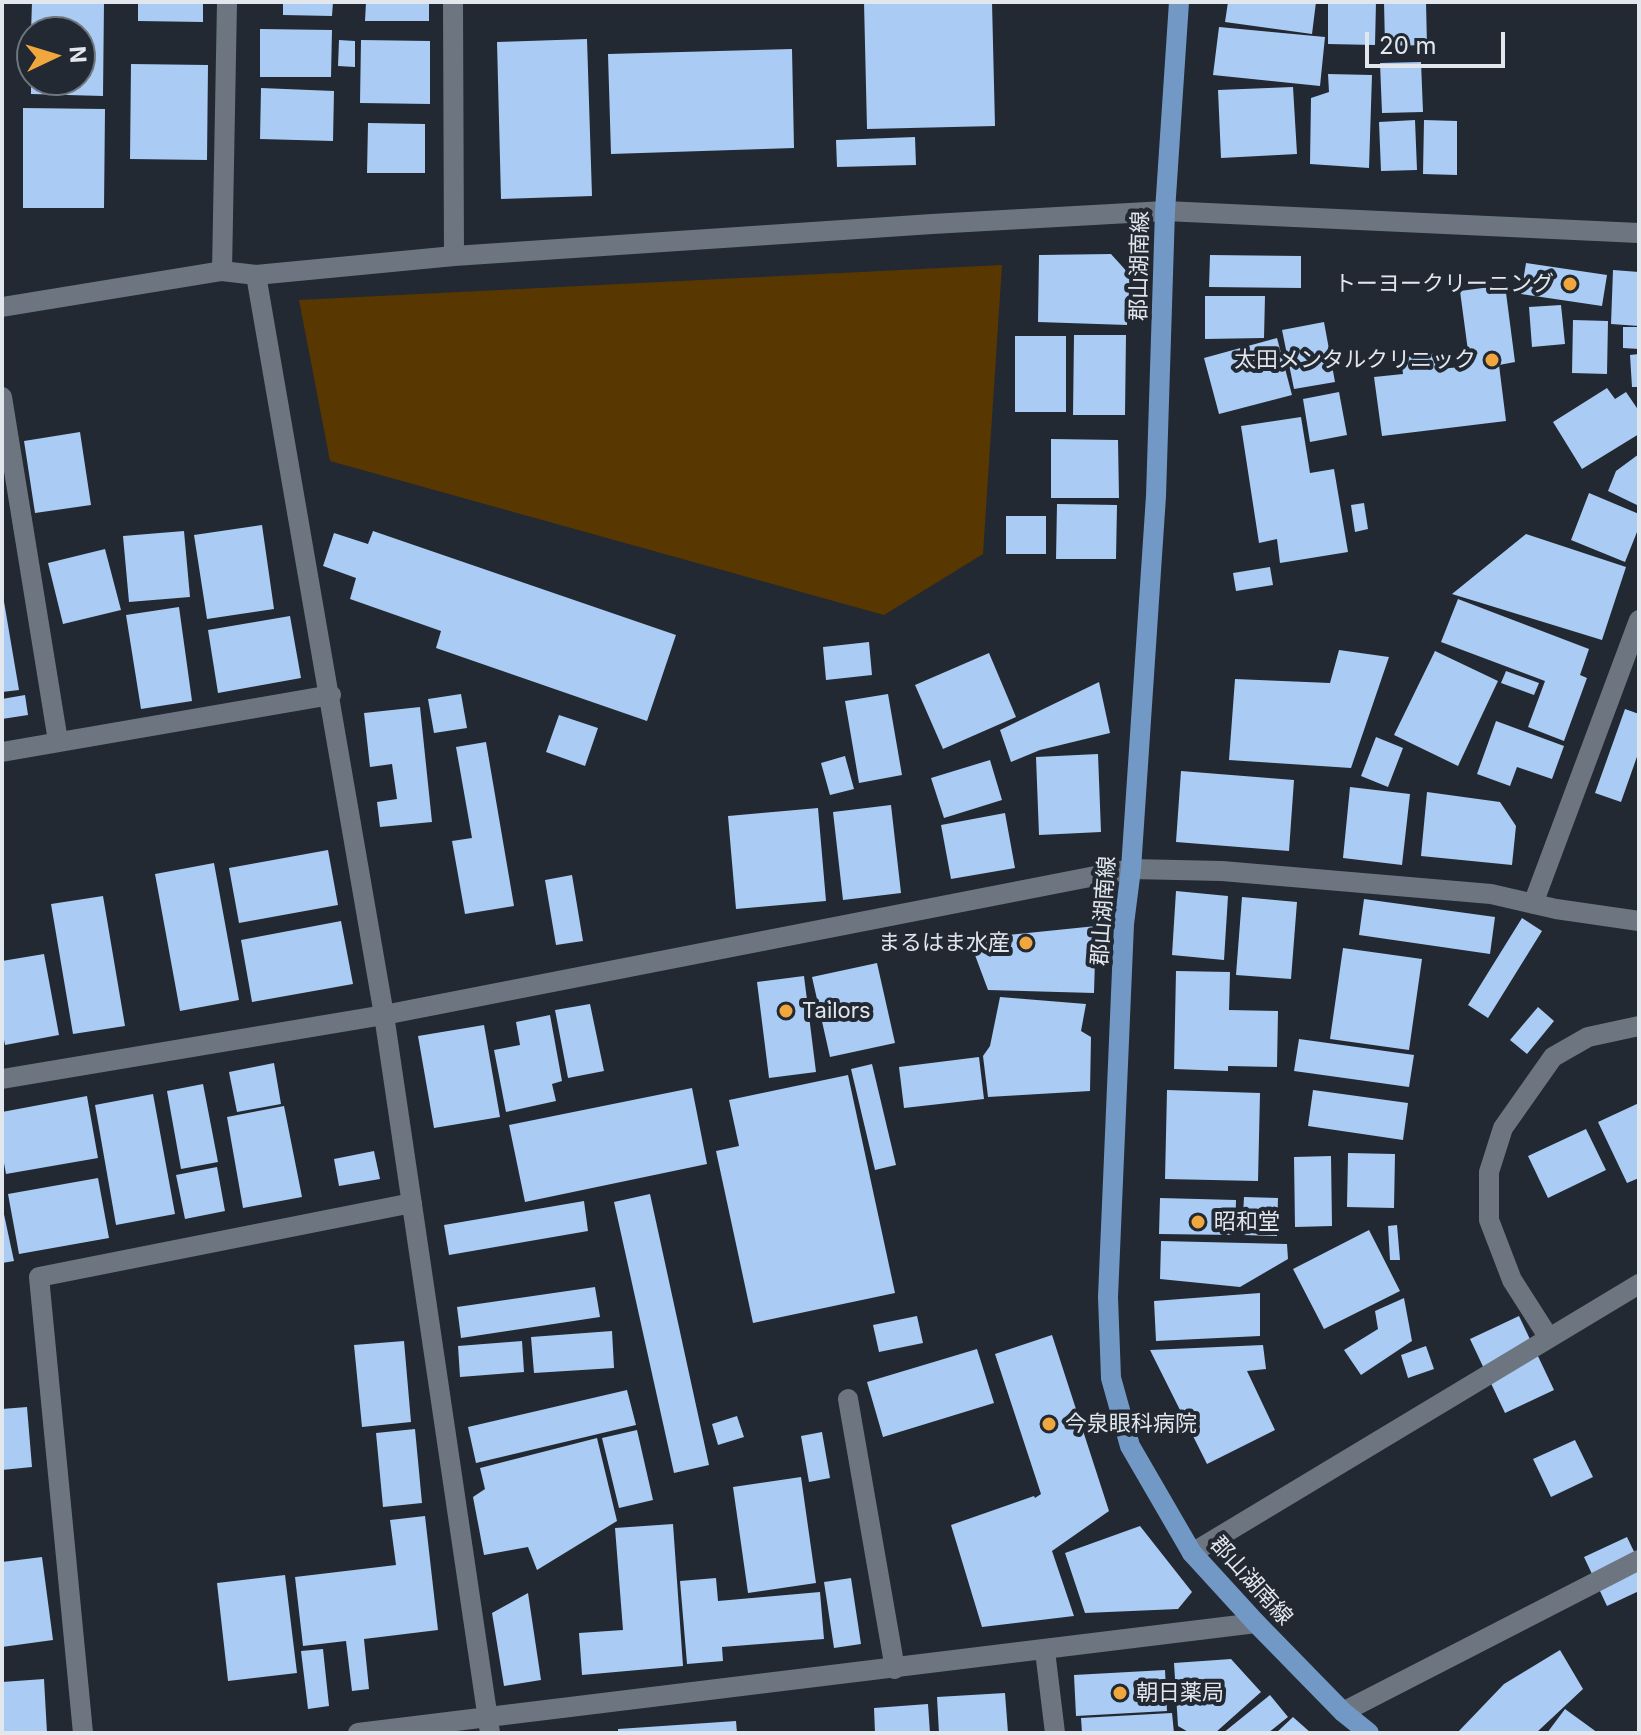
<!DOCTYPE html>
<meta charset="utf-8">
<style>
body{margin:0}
#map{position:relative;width:1641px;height:1735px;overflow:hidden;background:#222932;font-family:Inter,sans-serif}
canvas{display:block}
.frame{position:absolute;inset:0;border:4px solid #e2e7ed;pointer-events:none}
.north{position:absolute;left:16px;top:16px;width:80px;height:80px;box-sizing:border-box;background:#222932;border:2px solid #6f757d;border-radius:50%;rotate:86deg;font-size:22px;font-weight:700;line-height:32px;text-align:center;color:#e2e7ed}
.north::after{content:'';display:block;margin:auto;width:28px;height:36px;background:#efa73e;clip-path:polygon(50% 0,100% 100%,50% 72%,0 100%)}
.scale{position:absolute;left:1365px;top:32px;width:140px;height:36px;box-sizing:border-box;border:4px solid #e2e7ed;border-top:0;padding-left:10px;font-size:24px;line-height:28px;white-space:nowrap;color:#e2e7ed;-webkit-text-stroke:6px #222932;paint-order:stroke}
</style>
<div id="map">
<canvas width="1641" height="1735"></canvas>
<div class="frame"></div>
<div class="north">N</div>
<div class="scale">20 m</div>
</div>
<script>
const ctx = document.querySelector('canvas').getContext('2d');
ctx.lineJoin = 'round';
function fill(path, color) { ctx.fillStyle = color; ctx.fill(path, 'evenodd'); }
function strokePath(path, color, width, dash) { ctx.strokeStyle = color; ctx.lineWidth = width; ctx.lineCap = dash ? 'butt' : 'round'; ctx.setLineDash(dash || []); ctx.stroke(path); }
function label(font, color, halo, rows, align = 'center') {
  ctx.font = font + ' Inter,"Noto Sans JP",sans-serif'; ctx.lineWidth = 8; ctx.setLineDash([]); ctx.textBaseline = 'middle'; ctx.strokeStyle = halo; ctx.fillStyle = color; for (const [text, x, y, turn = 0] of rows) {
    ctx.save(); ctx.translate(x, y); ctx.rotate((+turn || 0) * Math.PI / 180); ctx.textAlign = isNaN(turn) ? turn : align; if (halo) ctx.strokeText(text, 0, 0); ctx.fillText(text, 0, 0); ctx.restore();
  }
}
const green = new Path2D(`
 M1002 265 983 554 884 615 330 461 299 300Z`);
const building = new Path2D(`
 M32 2H104L103 96 31 94V80H80V32H31Z
 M138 2H203V22L138 21Z
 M283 2H333L332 16 283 15Z
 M366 2H429V21H365Z
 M864 2H992L995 126 867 129Z
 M1228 2H1316L1312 34 1225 22Z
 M1328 2H1376L1375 45 1328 44Z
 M1384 2H1426L1427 45 1385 46Z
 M1219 27 1325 37 1320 86 1213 75Z
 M260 29 332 30 331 77H260Z
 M587 39 592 196 501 199 497 42Z
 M339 40 355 41V67L338 66Z
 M361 40 430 41V104L360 103Z
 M792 49 794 148 611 154 608 54Z
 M1421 62 1423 112 1382 113 1380 63Z
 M131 64 208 65 207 160 130 159Z
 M1328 74 1372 75 1369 168 1310 164 1311 98 1329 92Z
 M1293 87 1297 154 1221 158 1218 90Z
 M261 88 334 91 333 141 260 139Z
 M23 108 105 109 104 208H23Z
 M1415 120 1417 170 1381 171 1379 122Z
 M1424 120 1457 121V175L1423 174Z
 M368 123 425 124V173H367Z
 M915 137 916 165 837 167 836 140Z
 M1111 254 1130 275 1127 325 1038 322 1039 255Z
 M1210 255 1301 256V288L1209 287Z
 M1526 263 1607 275 1602 306 1521 294Z
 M1613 270 1639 272V326L1611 324Z
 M1505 285 1515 362 1499 365 1506 421 1382 436 1374 377 1403 374 1401 358 1438 353 1440 369 1470 366 1460 291Z
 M1205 296H1265L1264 338 1205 339Z
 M1561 305 1565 344 1532 347 1529 307Z
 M1573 320 1608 321 1607 374 1572 373Z
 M1324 322 1335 382 1294 389 1282 330Z
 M1623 327H1639V349L1623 348Z
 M1074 335H1126L1125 415H1073Z
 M1015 336H1066V412H1015Z
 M1277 338 1292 395 1219 414 1204 358Z
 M1639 354V387H1632L1630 355Z
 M1607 388 1615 399 1626 392 1639 411V434L1582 469 1553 422Z
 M1339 392 1347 435 1310 442 1303 399Z
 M1301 417 1310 473 1334 469 1348 552 1280 563 1277 539 1259 543 1241 426Z
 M80 432 91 505 35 513 24 441Z
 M1051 439 1118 440 1119 498H1051Z
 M1639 454V506L1608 491 1616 471Z
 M1589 493 1639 514V527L1625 562 1571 540Z
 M1364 503 1368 529 1355 532 1351 505Z
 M1057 504 1117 505 1116 559H1056Z
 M1006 516H1046V554H1006Z
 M262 525 274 609 207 619 194 535Z
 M184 531 190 597 129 602 123 536Z
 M373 531 676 635 647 721 436 648 441 631 350 599 356 578 323 566 334 533 368 544Z
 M1526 534 1626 567 1602 640 1452 594Z
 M105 549 121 610 63 624 48 563Z
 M1270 567 1273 585 1236 591 1233 573Z
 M2 590 19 690 2 692Z
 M1458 599 1589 649 1580 675 1587 678 1564 741 1528 727 1545 681 1441 642Z
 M179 607 192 701 141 709 126 615Z
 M290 616 301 678 218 693 208 630Z
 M869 642 872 675 826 680 823 647Z
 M1339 650 1389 657 1351 768 1229 760 1235 679 1330 683Z
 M1435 651 1498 681 1458 766 1394 735Z
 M989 653 1016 717 943 749 915 685Z
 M1506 671 1539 683 1534 695 1501 683Z
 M1099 682 1110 733 1040 750 1011 762 1000 730Z
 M461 694 467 728 434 733 428 699Z
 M888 694 902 775 859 783 845 701Z
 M25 695 28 715 2 719V699Z
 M420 707 432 822 380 827 377 802 397 799 392 764 370 767 364 713Z
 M1625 709 1639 714V751L1621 802 1595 793Z
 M559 715 598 728 585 766 546 752Z
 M1496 721 1564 746 1552 779 1517 767 1510 786 1477 774Z
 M1376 737 1403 748 1388 787 1361 776Z
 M486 742 514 906 465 914 452 841 472 838 456 747Z
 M1098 754 1101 832 1039 835 1036 757Z
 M845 756 854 789 830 795 821 763Z
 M990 760 1002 800 944 818 931 778Z
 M1181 771 1294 780 1289 851 1176 842Z
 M1350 787 1410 794 1402 865 1343 858Z
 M1427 792 1500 802 1516 826 1512 865 1421 856Z
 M891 805 901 893 843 900 833 812Z
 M818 808 826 901 736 909 728 816Z
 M1005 813 1015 868 951 879 941 825Z
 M328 850 338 905 239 923 229 868Z
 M214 863 239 1000 180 1011 155 874Z
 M572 875 583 941 556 945 545 880Z
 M1176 891 1228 896 1224 960 1172 955Z
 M103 896 125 1026 73 1034 51 904Z
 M1242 897 1297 902 1291 979 1236 975Z
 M1364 899 1495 917 1490 954 1359 935Z
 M1522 918 1542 931 1488 1018 1468 1005Z
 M341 921 353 984 252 1002 241 940Z
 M1096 926 1094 993 988 990 969 939Z
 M1343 948 1422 959 1409 1050 1330 1039Z
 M44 954 59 1035 5 1045 2 1029V961Z
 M877 963 895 1043 830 1057 812 977Z
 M1176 971 1230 972 1229 1010 1278 1011 1277 1067 1228 1066V1071L1174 1069Z
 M804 976 816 1072 769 1078 757 982Z
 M1000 997 1086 1004 1081 1031 1091 1037 1090 1091 988 1097 983 1056 990 1046Z
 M590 1004 604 1071 568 1078 555 1010Z
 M1538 1007 1554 1021 1527 1054 1510 1040Z
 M550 1015 562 1081 552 1084 556 1101 506 1112 494 1050 520 1045 516 1022Z
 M484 1025 500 1117 434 1128 418 1036Z
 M1299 1039 1414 1055 1409 1087 1294 1071Z
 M979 1057 984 1099 904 1108 899 1067Z
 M274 1063 281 1104 237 1112 229 1072Z
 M872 1064 896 1165 875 1170 851 1069Z
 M848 1075 895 1293 753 1323 716 1151 739 1146 729 1100Z
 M203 1084 218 1162 181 1169 167 1091Z
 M692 1088 707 1164 525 1202 509 1125Z
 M1167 1090 1260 1093 1258 1181 1165 1179Z
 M1313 1090 1408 1103 1403 1140 1308 1126Z
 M153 1094 175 1214 116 1225 95 1105Z
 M87 1096 98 1158 6 1174 2 1152V1112Z
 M1639 1103V1178L1627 1183 1598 1122Z
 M284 1106 302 1197 243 1208 227 1117Z
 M1586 1129 1606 1170 1548 1198 1528 1156Z
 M374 1151 380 1179 339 1186 334 1159Z
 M1348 1153 1395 1154 1394 1208 1347 1207Z
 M1331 1156 1332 1226 1295 1227 1294 1157Z
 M217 1167 225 1211 185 1219 176 1175Z
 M98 1178 109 1238 19 1254 8 1194Z
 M650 1194 709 1465 674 1473 614 1202Z
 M1244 1197 1278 1198 1277 1236 1242 1235Z
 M1160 1198 1236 1200 1235 1235 1159 1234Z
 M584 1201 588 1231 449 1255 444 1225Z
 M2 1205 14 1261 2 1263Z
 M1397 1225 1400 1260H1390L1388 1226Z
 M1369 1230 1400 1291 1324 1329 1293 1269Z
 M1161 1241 1287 1244 1288 1259 1240 1287 1160 1279Z
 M595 1287 600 1317 461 1338 457 1307Z
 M1260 1293V1336L1156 1341 1154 1301Z
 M1404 1298 1412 1341 1361 1375 1344 1350 1378 1329 1375 1311Z
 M917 1316 923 1343 879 1352 873 1325Z
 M1519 1316 1554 1390 1505 1413 1470 1339Z
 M612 1331 614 1368 534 1373 531 1337Z
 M1052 1335 1109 1511 1052 1551 1074 1616 982 1627 951 1525 1034 1496 1035 1498 1041 1494 995 1354Z
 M404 1341 411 1422 362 1427 354 1345Z
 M522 1341 524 1372 460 1377 458 1346Z
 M1263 1345 1266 1369 1247 1371 1275 1430 1207 1464 1150 1350Z
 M1426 1346 1434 1369 1408 1378 1401 1355Z
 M977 1349 994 1403 883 1437 867 1382Z
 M627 1390 636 1425 476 1463 468 1427Z
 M27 1407 32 1467 2 1470V1409Z
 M737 1416 744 1437 718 1445 712 1424Z
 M415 1429 422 1503 383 1507 376 1433Z
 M637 1430 653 1500 619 1508 602 1438Z
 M822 1432 830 1478 809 1482 801 1436Z
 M597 1438 617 1521 537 1570 528 1547 484 1555 473 1497 485 1489 480 1468Z
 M1575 1440 1593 1477 1551 1497 1533 1459Z
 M801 1477 816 1583 748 1593 733 1487Z
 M425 1516 438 1630 364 1639 369 1689 352 1691 346 1641 303 1646 295 1577 396 1565 390 1520Z
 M673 1524 683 1666 582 1675 579 1633 623 1630 615 1528Z
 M1140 1526 1192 1592 1178 1609 1085 1613 1065 1553Z
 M1627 1537 1639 1562V1591L1607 1606 1584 1557Z
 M42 1557 53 1640 2 1647V1562Z
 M285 1575 297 1673 228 1681 217 1583Z
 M716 1578 718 1601 820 1592 824 1639 722 1647 723 1661 687 1664 680 1581Z
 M851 1578 861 1644 834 1648 824 1582Z
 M528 1593 541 1680 504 1686 492 1613Z
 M323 1649 329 1706 308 1709 301 1651Z
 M1560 1650 1583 1689 1536 1733H1457L1504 1684Z
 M1231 1659 1261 1692 1215 1733H1190L1178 1726 1174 1663Z
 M1165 1670 1167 1711 1076 1716 1074 1675Z
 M44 1679 47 1733H2V1682Z
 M1005 1693 1008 1733H939L937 1697Z
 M1270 1695 1288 1717 1268 1733H1223Z
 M928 1704 930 1733H875L874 1708Z
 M1565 1709 1598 1733H1547Z
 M1172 1713 1174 1733H1082L1081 1718Z
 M1293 1717 1311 1733H1276Z
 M736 1721 737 1733H618V1729Z`);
const service = new Path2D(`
 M1549 1338 1512 1280 1489 1220V1172L1503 1128 1553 1057 1588 1037 1639 1026
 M1192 1553 1639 1284
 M1343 1712 1639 1560`);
const minor = new Path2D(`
 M453 2 454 256
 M222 271 227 2
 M256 275 384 1015 490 1733
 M2 397 58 741
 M2 752 331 695
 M1533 904 1639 620
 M2 1079 384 1015 1131 869 1222 871 1491 894 1556 909 1639 921
 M848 1399 895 1669
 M1045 1651 1055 1733
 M83 1733 39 1277 412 1203
 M358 1733 1256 1623`);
const tertiary = new Path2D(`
 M2 307 222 271 256 275 454 256 932 224 1165 211 1639 233`);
const primary = new Path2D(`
 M1179 2 1165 211 1156 496 1131 869 1124 924 1108 1297 1111 1378 1130 1446 1192 1553 1256 1623 1343 1712 1369 1733`);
const markers = [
 [1570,284,8,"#efa73e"],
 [1492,360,8,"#efa73e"],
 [1026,943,8,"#efa73e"],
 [786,1011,8,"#efa73e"],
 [1198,1222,8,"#efa73e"],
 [1049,1424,8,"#efa73e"],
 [1120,1693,8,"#efa73e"]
];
const streetNames = [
 ["郡山湖南線",1140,266,-89],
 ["郡山湖南線",1104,911,-86],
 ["郡山湖南線",1251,1581,48]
];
const poiNames = [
 ["トーヨークリーニング",1554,284,"right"],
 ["太田メンタルクリニック",1476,360,"right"],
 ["まるはま水産",1010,943,"right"],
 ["Tailors",802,1011],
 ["昭和堂",1214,1222],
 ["今泉眼科病院",1065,1424],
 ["朝日薬局",1136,1693]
];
fill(green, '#583700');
fill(building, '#aacbf4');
strokePath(service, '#6d7680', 20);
strokePath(minor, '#6d7680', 20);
strokePath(tertiary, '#6d7680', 20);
strokePath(primary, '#7298c6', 20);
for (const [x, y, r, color] of markers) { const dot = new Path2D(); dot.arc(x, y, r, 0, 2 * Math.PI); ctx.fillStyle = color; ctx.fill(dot); strokePath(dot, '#222932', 3); }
label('22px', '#e2e7ed', '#222932', streetNames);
label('22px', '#e2e7ed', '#222932', poiNames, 'left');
</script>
